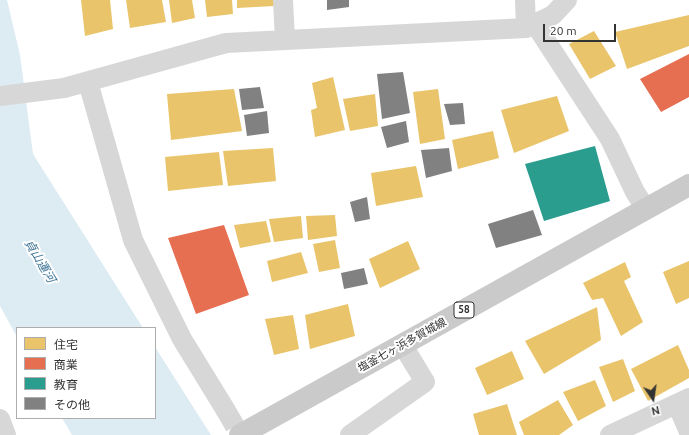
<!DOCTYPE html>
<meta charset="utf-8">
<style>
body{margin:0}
#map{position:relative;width:689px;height:435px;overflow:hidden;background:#fff;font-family:Ubuntu,"Noto Sans JP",sans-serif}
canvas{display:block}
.legend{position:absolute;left:16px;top:327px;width:140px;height:92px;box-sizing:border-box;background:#fff;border:1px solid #adadad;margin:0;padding:5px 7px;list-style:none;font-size:12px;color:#333}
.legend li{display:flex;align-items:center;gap:8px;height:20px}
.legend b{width:20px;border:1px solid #adadad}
.north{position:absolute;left:633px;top:379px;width:40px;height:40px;-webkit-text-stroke:3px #fff;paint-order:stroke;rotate:167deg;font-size:11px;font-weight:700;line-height:16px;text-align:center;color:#333}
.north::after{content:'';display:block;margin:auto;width:14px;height:18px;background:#333;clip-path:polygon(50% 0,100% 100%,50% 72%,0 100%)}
.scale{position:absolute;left:543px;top:24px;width:73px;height:18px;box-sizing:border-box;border:2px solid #333;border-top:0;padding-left:5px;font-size:12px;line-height:14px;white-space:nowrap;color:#333;-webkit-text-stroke:3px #fff;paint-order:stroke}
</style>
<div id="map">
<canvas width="689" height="435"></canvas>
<ul class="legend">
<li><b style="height:11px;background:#e9c46a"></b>住宅</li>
<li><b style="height:11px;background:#e76f51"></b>商業</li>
<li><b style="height:11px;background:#2a9d8f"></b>教育</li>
<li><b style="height:11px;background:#818181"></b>その他</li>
</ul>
<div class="north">N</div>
<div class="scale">20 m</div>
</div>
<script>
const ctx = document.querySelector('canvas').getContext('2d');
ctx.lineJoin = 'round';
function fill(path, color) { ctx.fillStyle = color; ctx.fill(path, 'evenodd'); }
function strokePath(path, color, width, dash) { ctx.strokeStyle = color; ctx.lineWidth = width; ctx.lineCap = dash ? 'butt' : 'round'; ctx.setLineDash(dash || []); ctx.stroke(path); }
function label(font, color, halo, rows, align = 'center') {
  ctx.font = font + ' Ubuntu,"Noto Sans JP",sans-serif'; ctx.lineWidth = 4; ctx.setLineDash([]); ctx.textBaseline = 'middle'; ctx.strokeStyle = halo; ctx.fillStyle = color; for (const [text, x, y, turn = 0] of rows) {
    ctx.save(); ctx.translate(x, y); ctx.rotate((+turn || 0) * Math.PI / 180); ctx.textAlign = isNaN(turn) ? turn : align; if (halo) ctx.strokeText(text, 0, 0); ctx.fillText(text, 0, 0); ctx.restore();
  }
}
const water = new Path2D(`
 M0 0H7L20 55 33 154 143 328H17V337L0 306Z
 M155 347 211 435H72L62 418H155Z`);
const homes = new Path2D(`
 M81 0H110L113 29 85 36Z
 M126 0H162L166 22 130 28Z
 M169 0H192L195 18 172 23Z
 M205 0H232L233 14 207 17Z
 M237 0H274V6L237 8Z
 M689 15V46L627 69 615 32Z
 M594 31 616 66 590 79 569 44Z
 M333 77 345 130 315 137 311 110 317 108 312 83Z
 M234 89 242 131 171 140 167 94Z
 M438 89 445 139 420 144 413 92Z
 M375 94 378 126 350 131 343 99Z
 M557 96 569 131 514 153 501 110Z
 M493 131 499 158 458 169 452 140Z
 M273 148 276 181 228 186 223 151Z
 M219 152 223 185 168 191 165 157Z
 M416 166 423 197 376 206 371 173Z
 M335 215 337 236 308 240 306 216Z
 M301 216 303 238 274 242 269 219Z
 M266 221 271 242 240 248 234 225Z
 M335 240 340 268 319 272 313 244Z
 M408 241 420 269 380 288 369 259Z
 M301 252 308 273 272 282 267 261Z
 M689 261V298L676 304 663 272Z
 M625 262 631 277 624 281 643 322 621 336 603 298 592 300 583 283Z
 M348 304 355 336 310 349 305 315Z
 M597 307 601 340 544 374 525 341Z
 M293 315 299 349 274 355 265 319Z
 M678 345 689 370V378L648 401 631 369Z
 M512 351 524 379 487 395 475 368Z
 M623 359 635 391 613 402 599 367Z
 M595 380 606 406 578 421 563 392Z
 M558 400 573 425 559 435H524L519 422Z
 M507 404 517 435H479L473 414Z`);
const shops = new Path2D(`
 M689 54V97L661 112 640 79Z
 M224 225 249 295 196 314 168 238Z`);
const schools = new Path2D(`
 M595 146 610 201 544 221 525 164Z`);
const building = new Path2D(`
 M327 0H349V7L327 10Z
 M403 72 410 113 382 119 377 74Z
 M260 87 264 108 242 110 239 89Z
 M463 103 465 124 450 125 444 104Z
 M267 111 269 133 247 136 244 115Z
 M406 121 409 142 387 148 381 127Z
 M449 148 452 171 426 178 421 150Z
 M367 197 370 219 355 222 350 202Z
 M533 210 542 235 496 248 488 224Z
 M364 268 368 284 344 289 341 273Z`);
const streetTunnel = new Path2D(`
 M225 409 240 435`);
const street = new Path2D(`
 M283 0 285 40
 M525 0 526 28
 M535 24 610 139 635 192 646 209
 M88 82 133 240 182 339 225 409
 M0 96 64 88 226 43 526 28 553 15 567 0
 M677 404 689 432
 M0 419 6 435
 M350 435 425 382 402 344
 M610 435 689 398`);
const primary = new Path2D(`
 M240 435 689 185`);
const shields = [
 [464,310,20]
];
const shieldNames = [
 ["58",464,310]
];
const streetNames = [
 ["塩釜七ヶ浜多賀城線",402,345,-29]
];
const waterNames = [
 ["貞山運河",40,261,59]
];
fill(water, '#ddebf3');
fill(homes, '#e9c46a');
fill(shops, '#e76f51');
fill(schools, '#2a9d8f');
fill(building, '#818181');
strokePath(streetTunnel, '#d6d6d6', 20, [20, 10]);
strokePath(street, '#d7d7d7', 20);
strokePath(primary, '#cacaca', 22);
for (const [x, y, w] of shields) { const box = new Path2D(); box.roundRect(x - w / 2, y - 8, w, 16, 3); ctx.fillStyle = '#fff'; ctx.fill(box); strokePath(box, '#333', 1); }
label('bold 10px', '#333', null, shieldNames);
label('11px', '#333', '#fff', streetNames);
label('italic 12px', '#3f7597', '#fff', waterNames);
</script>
